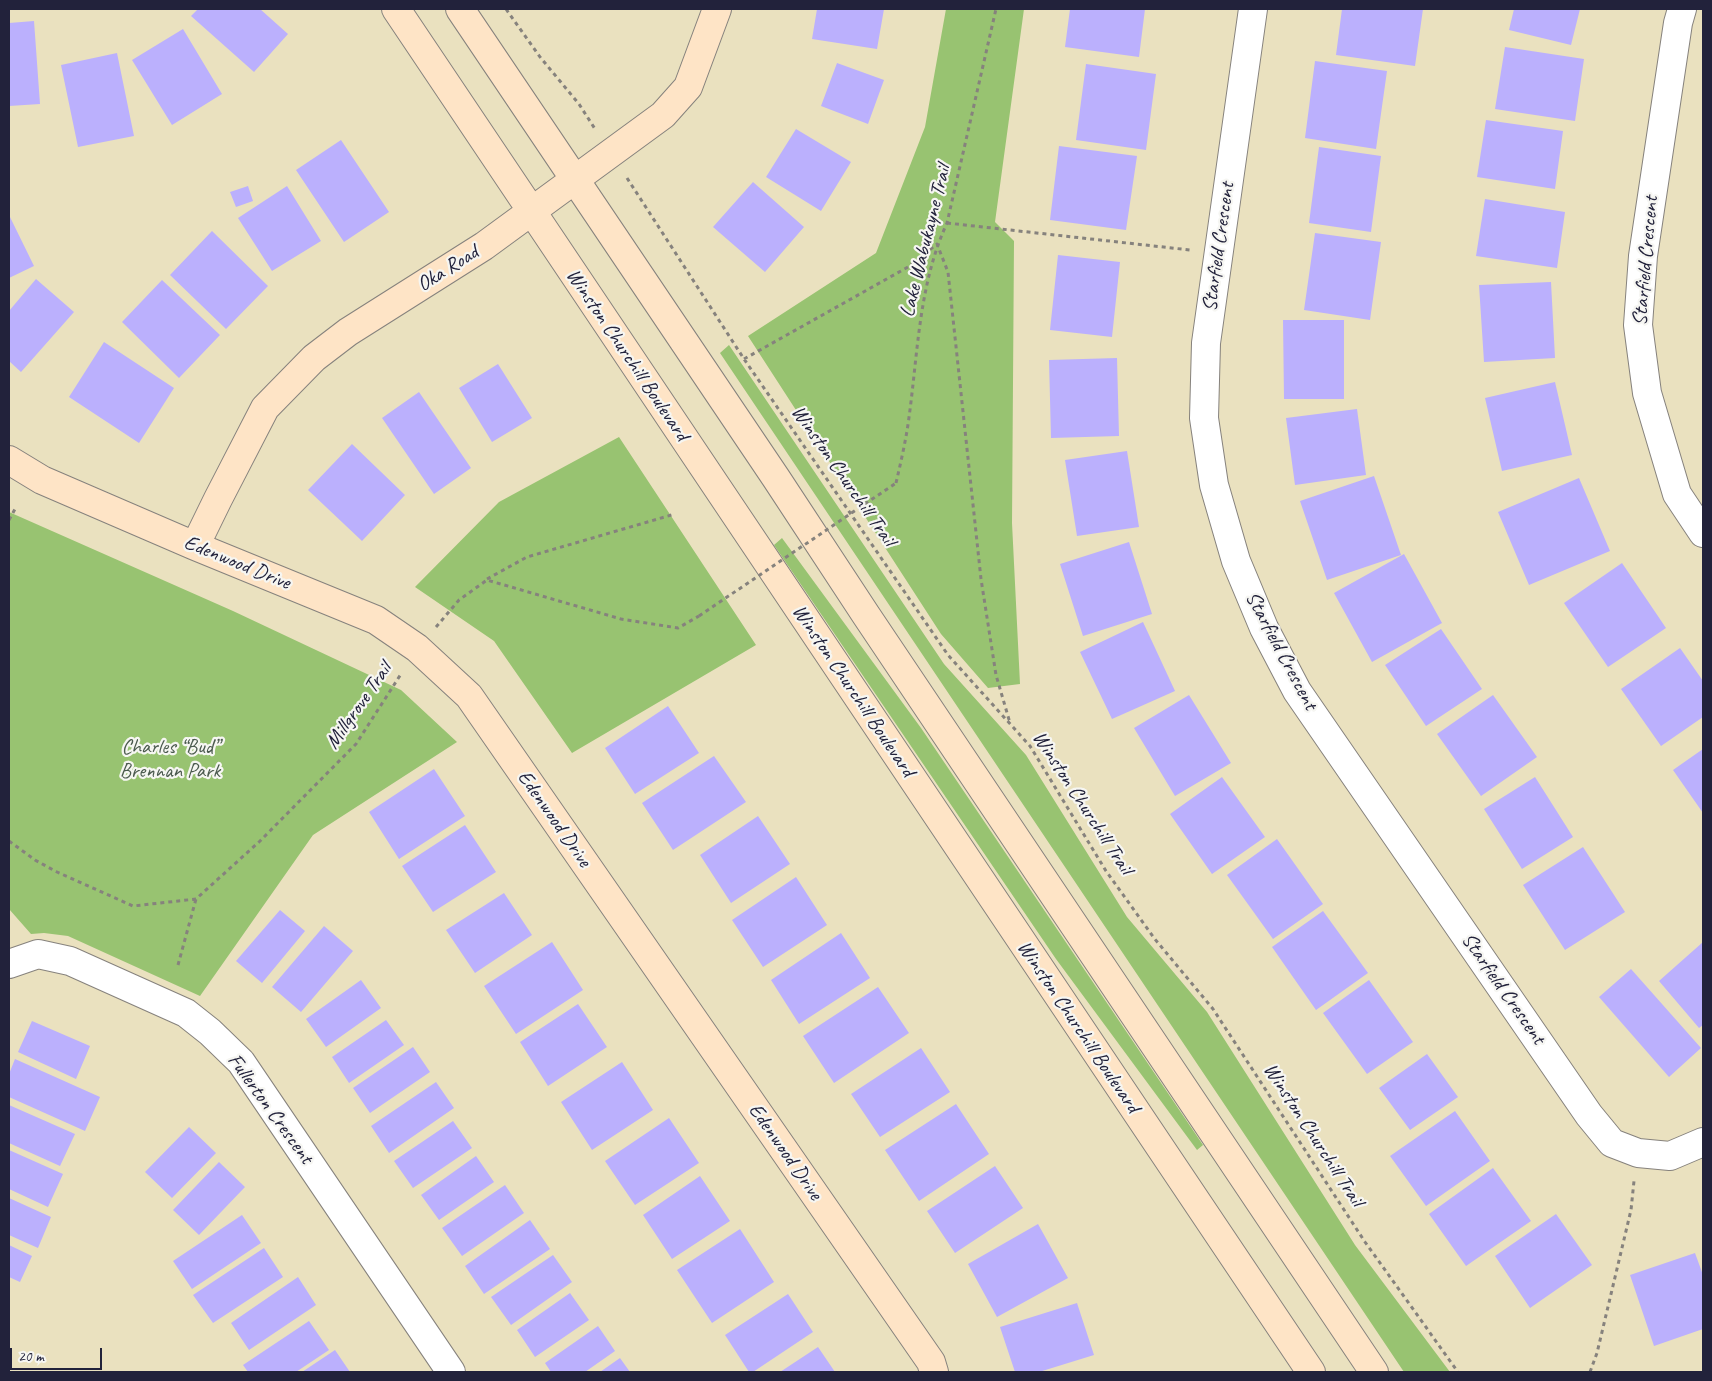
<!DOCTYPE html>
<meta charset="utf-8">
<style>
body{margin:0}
#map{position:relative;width:1712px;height:1381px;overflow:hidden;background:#eae1bf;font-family:Caveat,sans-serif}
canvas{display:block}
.frame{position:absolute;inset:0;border:10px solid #22223b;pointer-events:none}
.scale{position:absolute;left:10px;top:1348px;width:92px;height:22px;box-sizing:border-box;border:2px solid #22223b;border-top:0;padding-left:6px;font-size:15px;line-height:18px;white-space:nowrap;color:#22223b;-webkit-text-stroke:4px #f6f6f2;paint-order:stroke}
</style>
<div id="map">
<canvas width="1712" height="1381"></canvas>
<div class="frame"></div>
<div class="scale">20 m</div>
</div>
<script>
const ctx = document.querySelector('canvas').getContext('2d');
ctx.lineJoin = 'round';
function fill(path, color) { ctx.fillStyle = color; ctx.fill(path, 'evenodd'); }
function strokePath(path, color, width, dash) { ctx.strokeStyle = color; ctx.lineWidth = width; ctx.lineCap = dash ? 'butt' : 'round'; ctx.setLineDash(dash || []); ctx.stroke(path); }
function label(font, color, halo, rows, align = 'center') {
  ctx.font = font + ' Caveat,sans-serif'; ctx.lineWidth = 4.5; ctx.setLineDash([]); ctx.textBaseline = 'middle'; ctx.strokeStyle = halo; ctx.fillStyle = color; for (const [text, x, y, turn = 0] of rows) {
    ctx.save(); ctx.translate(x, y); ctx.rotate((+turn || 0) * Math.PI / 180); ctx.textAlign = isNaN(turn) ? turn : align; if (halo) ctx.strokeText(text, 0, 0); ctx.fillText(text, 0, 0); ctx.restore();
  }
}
const green = new Path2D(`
 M946 9H1024L995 222 1014 241 1012 523 1020 684 988 688 941 634 748 336 876 253 925 127Z
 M729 345 944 664 1026 755 1127 917 1207 1012 1355 1245 1450 1372H1404L720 353Z
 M619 437 756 645 572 753 494 641 415 587 499 502Z
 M9 512 233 611 401 690 457 742 313 835 200 996 68 936 44 933 31 934 9 909Z
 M782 538 921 728 1203 1145 1197 1150 1056 959 774 545Z`);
const building = new Path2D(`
 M198 9H260L288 34 254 72 191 16Z
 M817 9H884L877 49 812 39Z
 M1070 9H1145L1139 57 1065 47Z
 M1342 9H1423L1415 66 1336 55Z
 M1514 9H1580L1571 45 1509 30Z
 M34 21 40 104 9 106V23Z
 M183 29 222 94 172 125 132 60Z
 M1505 47 1584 59 1575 121 1495 109Z
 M117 53 134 136 78 147 61 65Z
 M1315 61 1387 71 1376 149 1305 138Z
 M837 63 884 80 868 124 821 106Z
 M1086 64 1156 74 1146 150 1076 140Z
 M1486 120 1563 131 1555 189 1477 177Z
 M796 129 851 162 821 211 766 177Z
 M341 140 389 212 344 242 296 170Z
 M1059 146 1137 156 1126 230 1050 220Z
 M1319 147 1381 156 1371 232 1309 223Z
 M753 182 804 227 765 272 713 227Z
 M248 186 253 201 236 207 230 192Z
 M287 186 321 241 272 271 238 218Z
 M1485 199 1565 212 1557 268 1476 256Z
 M9 215 34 266 9 278Z
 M212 231 268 286 226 329 170 275Z
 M1315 233 1381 242 1370 320 1304 310Z
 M1058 255 1120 262 1112 337 1050 330Z
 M36 279 74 312 21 372 9 361V311Z
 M162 280 220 335 179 378 122 322Z
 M1551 282 1555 358 1484 362 1479 285Z
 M1283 320H1344V399H1284Z
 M104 342 174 388 139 443 69 397Z
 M1117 358 1119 436 1051 438 1049 360Z
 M498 364 532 418 492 442 459 388Z
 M1555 382 1572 455 1502 471 1485 398Z
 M419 392 471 468 434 494 382 418Z
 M1357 409 1366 475 1295 485 1286 418Z
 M352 444 405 495 362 541 308 490Z
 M1127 451 1139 527 1077 536 1065 460Z
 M1374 476 1401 555 1327 580 1300 501Z
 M1579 478 1610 551 1529 585 1498 512Z
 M1129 542 1152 614 1083 636 1060 564Z
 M1404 554 1442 623 1372 662 1334 593Z
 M1622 563 1666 628 1608 667 1564 603Z
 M1143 622 1175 691 1112 719 1080 652Z
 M1441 629 1482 689 1426 726 1385 665Z
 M1680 648 1703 681V717L1661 746 1621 689Z
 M1189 695 1231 763 1175 796 1134 728Z
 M1493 695 1537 757 1481 796 1437 734Z
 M668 706 699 753 635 794 605 748Z
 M1703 749V813L1673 770Z
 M714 756 746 802 673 850 642 803Z
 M434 769 465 816 399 859 369 812Z
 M1222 777 1265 837 1212 874 1170 814Z
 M1535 777 1573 837 1522 869 1484 809Z
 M758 816 790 864 731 903 700 855Z
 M465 825 496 872 433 912 402 866Z
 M1277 839 1323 904 1273 939 1227 875Z
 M1583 847 1625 912 1565 950 1523 885Z
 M796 877 827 925 763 967 732 920Z
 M504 893 532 935 475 973 446 930Z
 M280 910 305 931 262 983 236 961Z
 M1323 911 1368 973 1316 1010 1272 947Z
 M324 926 353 951 301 1012 272 987Z
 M841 933 870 978 799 1024 771 980Z
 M552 942 583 990 516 1034 484 986Z
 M1703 942V1025L1699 1028 1659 981Z
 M1631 969 1701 1048 1669 1077 1599 997Z
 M361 980 381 1008 326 1047 306 1019Z
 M1369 980 1413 1042 1367 1074 1323 1013Z
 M878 987 909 1033 834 1083 803 1036Z
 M578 1004 607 1047 548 1086 520 1042Z
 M386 1020 404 1045 349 1083 332 1057Z
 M32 1021 90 1046 76 1079 18 1052Z
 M413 1047 430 1072 370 1113 353 1088Z
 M921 1048 950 1092 880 1137 851 1094Z
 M1427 1054 1458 1097 1410 1130 1379 1088Z
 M15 1059 100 1097 85 1131 9 1097V1074Z
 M622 1062 653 1110 592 1150 561 1102Z
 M436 1082 454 1108 389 1153 371 1126Z
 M956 1104 989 1154 919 1201 885 1150Z
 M9 1105 75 1134 60 1166 9 1143Z
 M1455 1111 1490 1161 1426 1206 1390 1156Z
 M669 1118 699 1163 635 1205 605 1161Z
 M453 1121 472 1148 413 1188 394 1161Z
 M189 1127 216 1153 172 1198 145 1172Z
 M9 1150 63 1174 48 1207 9 1189Z
 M476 1156 494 1182 439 1220 421 1195Z
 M219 1162 245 1187 199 1235 173 1210Z
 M995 1166 1023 1208 955 1253 927 1211Z
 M1493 1168 1531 1221 1466 1266 1429 1214Z
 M700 1176 730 1221 672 1259 643 1215Z
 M505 1185 524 1213 462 1256 442 1228Z
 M9 1198 51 1217 38 1248 9 1235Z
 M1556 1214 1592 1265 1530 1308 1495 1256Z
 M242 1215 261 1243 192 1289 173 1261Z
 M530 1220 550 1249 484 1294 465 1266Z
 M1038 1224 1068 1278 997 1317 968 1264Z
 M740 1229 774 1282 712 1323 677 1270Z
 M9 1245 32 1256 20 1282 9 1277Z
 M264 1248 283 1277 213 1323 193 1295Z
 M1695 1253 1703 1275V1329L1654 1346 1630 1275Z
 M553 1255 572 1282 511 1325 491 1297Z
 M298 1277 316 1305 249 1350 231 1323Z
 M570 1293 589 1320 535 1357 517 1330Z
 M788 1294 813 1332 753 1372H749L725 1335Z
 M1077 1303 1094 1355 1039 1372H1015L1000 1327Z
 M309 1321 329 1350 296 1372H248L243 1365Z
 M598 1326 615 1351 585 1372H551L545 1363Z
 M818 1347 835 1372H780Z
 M335 1350 350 1372H302Z
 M620 1358 630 1372H600Z`);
const path = new Path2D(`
 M506 9 540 57 579 104 595 129
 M627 178 744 359 948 655 1030 746 1106 871 1154 938 1213 1009 1365 1242 1458 1372
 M947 223 1190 250
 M744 359 908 267 937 244 948 272 981 579 996 675 1010 723
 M896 483C900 466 904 448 907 431 918 361 917 288 947 223L996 9
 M9 520 15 509
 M487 579 527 557 675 514
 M436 627 459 600 487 580 621 619 678 628 699 616
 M9 841 35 860 57 872 133 906 196 899 260 841 356 744 401 674
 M178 965 196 899
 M1590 1372 1597 1353 1631 1210 1634 1181`);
const street = new Path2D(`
 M1253 9 1206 343 1204 418 1214 485 1236 561 1264 628 1297 691 1589 1115 1612 1143 1638 1153 1670 1156 1703 1142
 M1682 9 1678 23 1643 256 1638 325 1647 393 1677 494 1703 533
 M9 964 38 954 70 961 186 1013 210 1032 241 1062 451 1372`);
const secondary = new Path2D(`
 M396 9 1311 1372
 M460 9 776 478 866 615 1374 1372
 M9 460 42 480 195 546 376 620 417 648 469 696 931 1362 934 1372
 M195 546 218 499 265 408 314 358 348 332 484 246 663 115 688 87 717 9`);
const pathBridge = new Path2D(`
 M699 616 896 483`);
const streetNames = [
 ["Lake Wabukayne Trail",926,241,-76],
 ["Starfield Crescent",1219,247,-82],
 ["Starfield Crescent",1646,261,-85],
 ["Oka Road",448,269,-32],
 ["Winston Churchill Boulevard",627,355,56],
 ["Winston Churchill Trail",843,476,55],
 ["Edenwood Drive",237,563,22],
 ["Starfield Crescent",1281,651,62],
 ["Winston Churchill Boulevard",853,691,56],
 ["Millgrove Trail",359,706,-55],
 ["Winston Churchill Trail",1082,803,57],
 ["Edenwood Drive",554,819,55],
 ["Starfield Crescent",1503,989,55],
 ["Winston Churchill Boulevard",1078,1027,56],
 ["Fullerton Crescent",270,1109,54],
 ["Winston Churchill Trail",1313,1135,57],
 ["Edenwood Drive",785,1152,55]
];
const parkNames = [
 ["Charles “Bud”",170,747],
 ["Brennan Park",170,771]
];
fill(green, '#98c371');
fill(building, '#bbb0fd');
strokePath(street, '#86827d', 30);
strokePath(secondary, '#86827d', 30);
strokePath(path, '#86827d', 3, [4, 4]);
strokePath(street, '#fff', 28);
strokePath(secondary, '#fee4c6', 28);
strokePath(pathBridge, '#86827d', 3, [4, 4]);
label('21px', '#22223b', '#f6f6f2', streetNames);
label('21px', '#4b5a4e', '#f6f6f2', parkNames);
</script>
